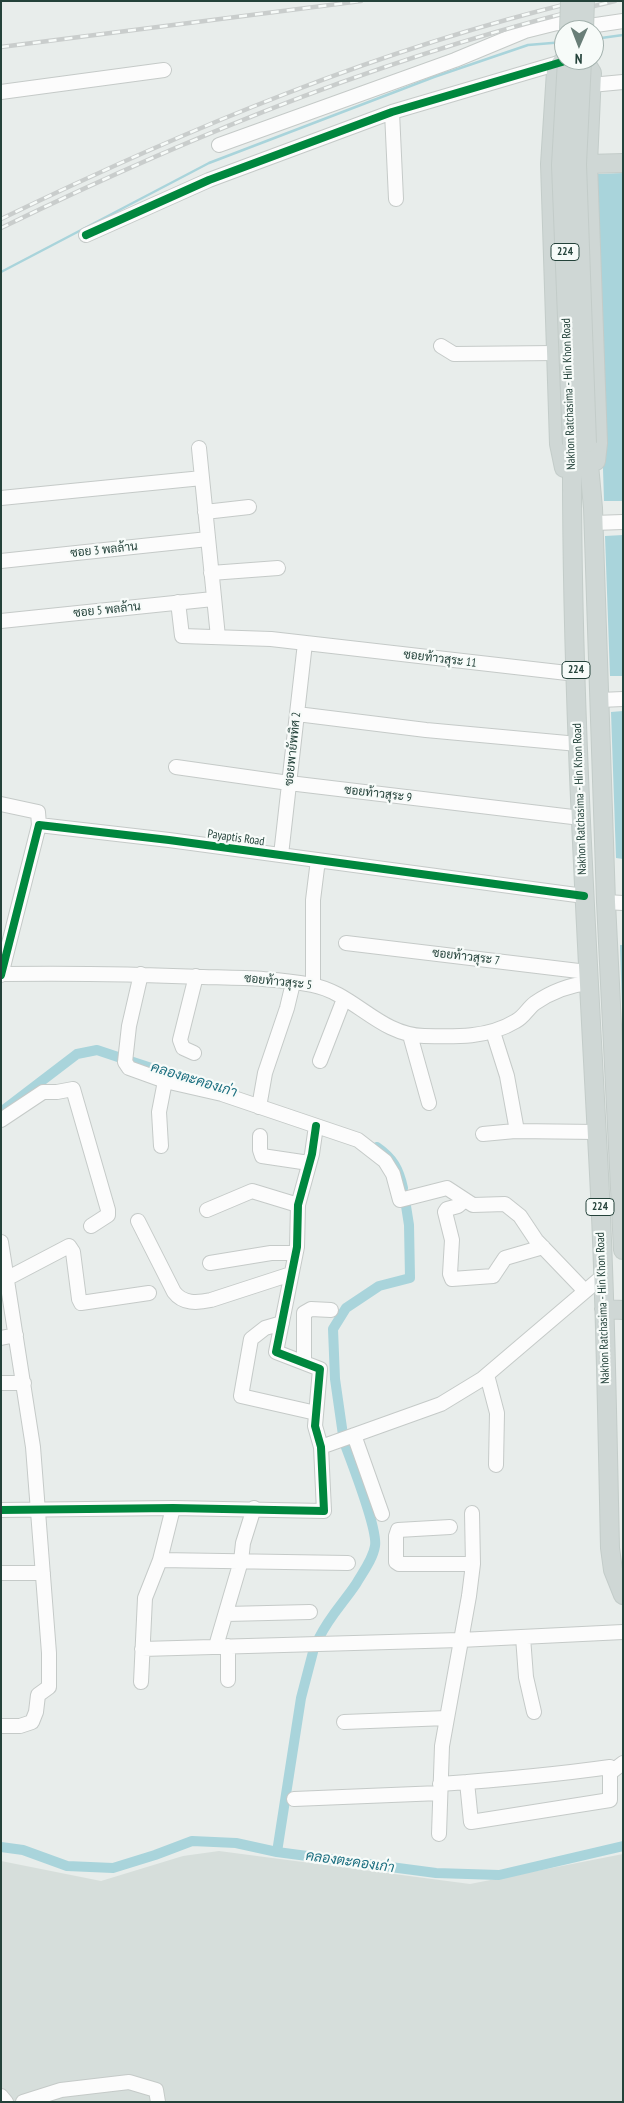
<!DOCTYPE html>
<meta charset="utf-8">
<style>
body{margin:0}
#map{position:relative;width:624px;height:2103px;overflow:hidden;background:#e8edeb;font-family:"PT Sans Narrow",sans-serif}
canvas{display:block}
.frame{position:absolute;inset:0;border:2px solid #24423a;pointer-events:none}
.north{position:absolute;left:554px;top:20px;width:50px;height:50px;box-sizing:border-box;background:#f7fbf9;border:1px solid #a3b1ad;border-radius:50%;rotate:181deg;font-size:14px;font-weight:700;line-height:20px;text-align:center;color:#24423a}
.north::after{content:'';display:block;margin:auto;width:18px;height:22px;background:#697e78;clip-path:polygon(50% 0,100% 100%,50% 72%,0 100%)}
</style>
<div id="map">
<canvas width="624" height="2103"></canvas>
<div class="frame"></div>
<div class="north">N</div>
</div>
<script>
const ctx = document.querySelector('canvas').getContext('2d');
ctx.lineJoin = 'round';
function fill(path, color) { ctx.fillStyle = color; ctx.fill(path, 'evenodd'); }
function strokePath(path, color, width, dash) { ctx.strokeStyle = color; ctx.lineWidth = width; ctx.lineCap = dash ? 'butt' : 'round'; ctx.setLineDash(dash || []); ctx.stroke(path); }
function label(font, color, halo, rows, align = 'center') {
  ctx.font = font + ' "PT Sans Narrow",Sarabun,sans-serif'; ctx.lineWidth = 4.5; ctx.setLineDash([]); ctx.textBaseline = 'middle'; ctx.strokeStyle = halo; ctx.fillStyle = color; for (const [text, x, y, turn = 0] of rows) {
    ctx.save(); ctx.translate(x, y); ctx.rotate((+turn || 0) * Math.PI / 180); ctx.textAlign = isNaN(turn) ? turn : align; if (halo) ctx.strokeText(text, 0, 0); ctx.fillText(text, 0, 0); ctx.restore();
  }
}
const built = new Path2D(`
 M219 1851 470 1884 623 1854V2102H1V1861L101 1881 183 1856Z`);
const water = new Path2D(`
 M623 173V501H604L594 177 596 174Z
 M623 535V676H610L605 536Z
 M623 711V859L616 858 611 712Z
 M620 945H623V1037Z`);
const stream = new Path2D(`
 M594 39 623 35
 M1 272 209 163 434 77 528 45 564 42`);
const canal = new Path2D(`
 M130 1061 182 1078
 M1 1112 77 1054 97 1050 121 1058
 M377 1147C393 1158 399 1169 403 1188
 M343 1435 335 1379 333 1329 346 1308 379 1286 410 1278 409 1225 406 1206
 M319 1638C329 1617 344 1602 356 1584 363 1572 373 1559 375 1546 378 1529 351 1461 344 1442
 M1 1847 23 1850 67 1866 113 1868 155 1855 192 1841 236 1843 277 1852 436 1873 499 1875 623 1846
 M277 1852 301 1698 313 1652`);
const minor = new Path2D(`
 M591 85 623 82
 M1 92 164 70
 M392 112 396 199
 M219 145 455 60 525 31 557 23 596 25 623 21
 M86 235 209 180 392 112 562 62
 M441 346 454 354 556 353
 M199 448 218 637
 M1 498 202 478
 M205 512 249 507
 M593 523 623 522
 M1 561 208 539
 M211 573 278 568
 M178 602 182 636 271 639 576 674
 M1 621 213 599
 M600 700 623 699
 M297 714 426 730 578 744
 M176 767 289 783 581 818
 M1 804 38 812 39 825
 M281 855 305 643
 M606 902 623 903
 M346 943 587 972
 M2 974C69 973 135 974 203 977 239 978 277 978 312 985 354 993 379 1035 424 1036 456 1037 488 1038 516 1021 524 1017 528 1008 535 1003 551 992 570 985 588 983
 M141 974 129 1026 125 1062 129 1068 165 1081 222 1094 358 1140 385 1161 393 1174 400 1200 447 1188 473 1205 505 1204 520 1216 536 1240 584 1290
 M1 975 39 825 169 840 584 896
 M313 985V900L318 860
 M493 1032 507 1076 517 1131
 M410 1035 429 1103
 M194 1053 183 1048 180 1040 196 976
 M320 1061 344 999
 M259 1107 265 1073 287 1008 293 983
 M1 1120 43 1092H57L73 1089 108 1210V1215L91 1226
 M483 1134 515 1131 597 1132
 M260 1136V1150L262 1156 309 1163
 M161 1146 159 1112 165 1081
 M465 1200 458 1206 447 1209 445 1212 452 1240 450 1274 452 1279 493 1276 505 1258 543 1247
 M207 1210 252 1191 298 1205
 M138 1221 174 1292C183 1304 197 1303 211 1300L291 1274
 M1 1242 33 1447 49 1653V1687L38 1695 36 1712 32 1722 20 1726H1
 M210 1263 271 1253H295
 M1 1279 8 1278 69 1246 73 1252 79 1299 81 1303 149 1293
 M282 1323 265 1328 251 1339 241 1396 316 1413
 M1 1338 16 1335
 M304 1362V1313L311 1309 331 1310
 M487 1375 497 1413 496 1465
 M1 1383H24
 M354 1435 382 1514
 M321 1447 441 1404 482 1379 603 1276
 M1 1510 173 1508 324 1511 321 1447 315 1426 320 1369 276 1352 297 1247 298 1205 312 1154 316 1126
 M450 1527 398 1530 396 1536V1562L399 1564H473
 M160 1560 348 1563
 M1 1573H43
 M226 1614 310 1612
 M523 1637 526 1677 534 1712
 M216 1646 241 1561 243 1543 254 1508
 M142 1649 460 1640 623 1632
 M228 1680V1646
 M141 1682 145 1598 160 1560 173 1508
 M344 1722 447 1718
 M610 1773 623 1763
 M440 1784C497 1780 553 1775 610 1767V1800L471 1822 467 1782
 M294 1799 440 1793
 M439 1834 442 1746 469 1596 473 1564 472 1513
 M1 2096 6 2102
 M23 2102 61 2090 129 2082 156 2090 158 2102`);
const major = new Path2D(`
 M579 60 586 63 592 73 588 164 598 443 596 461
 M588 164 623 163
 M587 443 593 508 606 902 623 1250
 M572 444C571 675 585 906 597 1137 605 1274 607 1411 610 1548L613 1570 623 1595
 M564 468 559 444 550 164 556 71 562 62 569 60
 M604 1309 623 1310`);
const rail = new Path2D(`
 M1 47 361 1
 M1 219C187 129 378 49 579 1
 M1 228C198 132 402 50 615 1`);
const majorBridge = new Path2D(`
 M569 30 570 1
 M584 30 585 1
 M567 60 561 165 572 444
 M582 60 577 164 587 443`);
const cycleway = new Path2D(`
 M86 235 209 180 392 112 562 62
 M1 975 39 825 169 840 584 896
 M1 1510 173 1508 324 1511 321 1447 315 1426 320 1369 276 1352 297 1247 298 1205 312 1154 316 1126`);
const shields = [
 [565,252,28],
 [576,670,28],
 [600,1207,28]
];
const shieldNames = [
 ["224",565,252],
 ["224",576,670],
 ["224",600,1207]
];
const streetNames = [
 ["Nakhon Ratchasima - Hin Khon Road",569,394,-92],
 ["ซอย 3 พลล้าน",104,550,-6],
 ["ซอย 5 พลล้าน",107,610,-6],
 ["ซอยท้าวสุระ 11",440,659,7],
 ["ซอยพายัพทิศ 2",293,749,-84],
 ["ซอยท้าวสุระ 9",378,794,7],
 ["Nakhon Ratchasima - Hin Khon Road",580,799,-92],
 ["Payaptis Road",236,838,8],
 ["ซอยท้าวสุระ 7",466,957,7],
 ["ซอยท้าวสุระ 5",278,982,6],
 ["Nakhon Ratchasima - Hin Khon Road",603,1308,-92]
];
const waterNames = [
 ["คลองตะคองเก่า",194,1080,17],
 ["คลองตะคองเก่า",350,1862,8]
];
fill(built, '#d6dedb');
fill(water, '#a9d4db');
strokePath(stream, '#a9d4db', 2.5);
strokePath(canal, '#a9d4db', 10);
strokePath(minor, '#c5cac8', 16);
strokePath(major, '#c3ccc9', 20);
strokePath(minor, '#fcfcfc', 14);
strokePath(major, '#cfd7d5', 18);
strokePath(rail, '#c9cdcc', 4.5);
strokePath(rail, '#f7fbf9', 2.5, [8]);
strokePath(majorBridge, '#c3ccc9', 20, []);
strokePath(majorBridge, '#cfd7d5', 18);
strokePath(cycleway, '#00873e', 8);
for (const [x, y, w] of shields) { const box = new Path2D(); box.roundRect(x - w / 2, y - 8.5, w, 17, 4); ctx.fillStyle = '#f7fbf9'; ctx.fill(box); strokePath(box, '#24423a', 1); }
label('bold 11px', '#24423a', null, shieldNames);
label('12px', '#24423a', '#f7fbf9', streetNames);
label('italic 14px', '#1c6f80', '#f7fbf9', waterNames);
</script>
